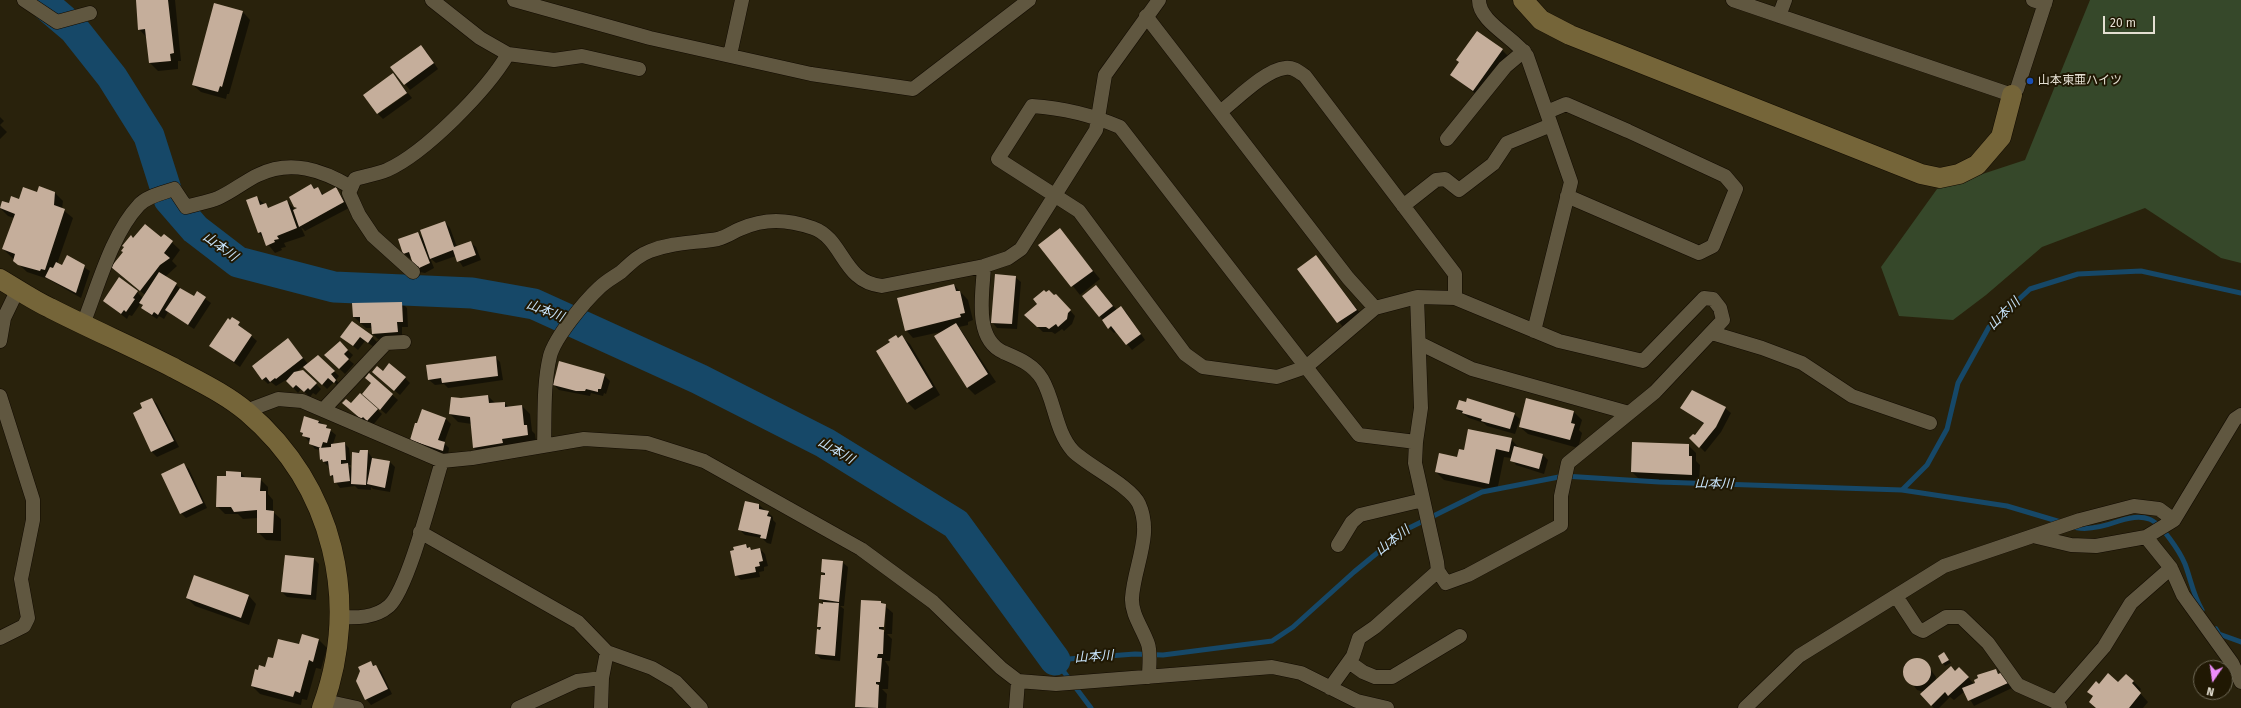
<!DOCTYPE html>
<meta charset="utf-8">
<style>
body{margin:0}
#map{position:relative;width:2241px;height:708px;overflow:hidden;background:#29220c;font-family:"Fira Sans",sans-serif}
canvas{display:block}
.north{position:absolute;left:2193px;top:660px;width:40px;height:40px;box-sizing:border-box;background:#201803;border:1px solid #6e6856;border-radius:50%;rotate:193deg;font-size:11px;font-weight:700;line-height:16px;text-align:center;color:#e4dfd2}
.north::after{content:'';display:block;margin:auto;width:14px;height:18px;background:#ec8cfa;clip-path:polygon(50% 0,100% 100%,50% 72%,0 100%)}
.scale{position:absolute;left:2103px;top:16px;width:52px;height:18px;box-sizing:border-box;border:2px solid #e4dfd2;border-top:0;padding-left:5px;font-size:12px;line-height:14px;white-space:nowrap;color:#e4dfd2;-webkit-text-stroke:3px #201803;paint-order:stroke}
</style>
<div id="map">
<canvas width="2241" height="708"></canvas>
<div class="north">N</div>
<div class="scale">20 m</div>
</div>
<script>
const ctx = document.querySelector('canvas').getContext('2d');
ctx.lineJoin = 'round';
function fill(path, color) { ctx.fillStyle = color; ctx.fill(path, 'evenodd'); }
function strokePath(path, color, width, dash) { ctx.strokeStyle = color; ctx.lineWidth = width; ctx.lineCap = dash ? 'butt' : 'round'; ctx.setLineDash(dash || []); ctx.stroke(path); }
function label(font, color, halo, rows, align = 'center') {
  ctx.font = font + ' "Fira Sans","Noto Sans JP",sans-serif'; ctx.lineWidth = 4; ctx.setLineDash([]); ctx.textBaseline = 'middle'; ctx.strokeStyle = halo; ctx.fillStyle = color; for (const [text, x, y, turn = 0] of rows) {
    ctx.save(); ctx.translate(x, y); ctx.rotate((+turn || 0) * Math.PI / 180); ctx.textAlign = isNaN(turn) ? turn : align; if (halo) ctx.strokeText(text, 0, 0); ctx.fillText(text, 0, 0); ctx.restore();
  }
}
const green = new Path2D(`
 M2090 0H2241V263L2221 258 2145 208 2042 247 1986 295 1953 320 1899 316 1881 267 1937 189 2025 160Z`);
const shadow = new Path2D(`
 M137 0H175L181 61H178V69L158 71 150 63 147 38 139 29Z
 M243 12 250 20 229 94H227L226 99 201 92 193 85Z
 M1502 50 1510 58 1481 98 1451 75 1460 62Z
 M426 51 438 69 410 90 392 67Z
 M393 74 407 92 377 113Z
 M408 93 412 98 383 119 378 114Z
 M0 117 4 121 0 125 7 132 0 139Z
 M311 185 315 189 317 188 324 195 336 188 349 208 305 231 301 227 305 236 284 243 286 247 281 248 282 250 275 253 259 233 256 197 269 208 287 201 295 210 297 209 295 207Z
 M40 188 55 193 63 201 62 209 73 218 57 264 63 266 67 257 90 271 81 298 48 279 27 272 3 249 14 218 8 216 0 208 38 193Z
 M445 222 450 228 457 247 470 242 476 247 481 260 463 267 456 256 436 263 430 258 434 268 425 273 420 272 415 266 412 257 409 258 404 253 418 233 424 239Z
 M1060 230 1100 279 1080 295 1040 245Z
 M164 235 180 250 172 261 177 266 165 277 194 298 197 293 211 303 194 329 168 312 164 319 159 316 157 319 148 313 141 303 132 316 129 315 127 319 104 301 137 292 143 298 145 295 113 267 134 239 161 238Z
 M1316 256 1364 318 1346 331 1298 269Z
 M1015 277 1021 282 1017 329 997 328 992 322Z
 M954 285 968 300 973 320 968 322V325L959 327 996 382 975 395 967 387 945 331 913 338 906 330Z
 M1096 286 1117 310 1121 307 1126 312 1145 340 1132 350 1117 331 1114 333 1109 328 1100 316Z
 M1055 296 1061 300 1075 316 1072 324 1064 331 1062 329 1055 334 1052 332H1043L1025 315 1039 304Z
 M402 303 407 308 408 327H402V336L378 339 373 334 372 328H366L354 317Z
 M232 319 257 341 240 367 210 346Z
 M342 337H372L377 342 374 347 365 341 358 350Z
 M902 337 910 344 940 395 915 410 907 402 898 339Z
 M340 343 353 355 349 360 354 364 345 374 325 355Z
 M293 345 308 364 334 371 339 376 336 380 341 385 339 387 334 382 327 389 304 366 296 372 303 371 321 389 316 395 313 393 310 397 301 389 298 393 286 380 276 386 271 382 268 384 263 379Z
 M495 357 500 362 503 380 448 388 444 384 435 385 429 380Z
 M383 372 405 378 410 383 400 395 378 377Z
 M369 374 398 400 386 414 368 399 372 383Z
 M604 375 610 381 606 394 604 393 603 396 591 393 590 396 559 390 554 385Z
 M488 396 496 404 504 403 509 407 522 406 530 414 532 431 535 434 536 442 482 456 474 448 472 424 458 422 450 414 461 399Z
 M152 399 157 404 179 447 157 457 152 452 134 413 143 409Z
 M351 405 377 409 382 414 373 425 369 421 367 424 348 408Z
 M1682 408H1725L1731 413 1721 432 1705 452 1691 438 1695 437 1704 424Z
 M1457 409 1514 414 1520 419 1515 434 1487 426 1484 423 1469 418Z
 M1574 412 1582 420 1579 430 1582 433 1578 448 1528 434 1520 427Z
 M446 419 451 424 444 443 449 448 448 456 417 445 411 440Z
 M319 421 336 435 333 444 344 443 349 448 351 465H348L352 469 353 453 368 452 373 459 390 462 395 467 390 492 373 489 371 487V490L358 489 355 486 340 488 331 475 329 467 321 459 320 450 315 449 301 432Z
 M1511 439 1519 448 1543 455 1548 460 1544 474 1516 465 1511 458 1504 457 1497 491 1444 480 1436 472 1458 458Z
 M1688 445 1696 453V461L1700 465 1699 482 1640 480 1632 472Z
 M183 464 189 469 207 508 186 518 181 513Z
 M241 473 247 479H260L268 487V494L273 500V512L281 519V541L266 540 258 532V518L243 519 238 514H225L217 506Z
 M759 505 773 517V520L776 523 771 544 767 543 762 538 745 535 739 529Z
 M746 545 752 550 760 549 765 554 768 566 764 567V571L759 572 760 577 741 580 736 575Z
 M286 556 314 559 319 564 316 600 287 597 282 592Z
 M842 562 848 567 844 606H840L844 609 840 661 821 659 816 654 822 631 818 627 826 604 820 599 826 576 822 572Z
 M249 596 256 604 249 625 195 606 187 598Z
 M880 602 893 613 892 634H887L892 639 890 661H885L889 667 888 689H882L887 694 886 708H857ZM884 608H886L885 632H883Z
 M319 640 327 648 321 669 316 668 307 700 302 699 301 705 260 694 252 686 258 671 266 668 274 659 299 646Z
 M1944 653 1951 663 1945 666 1939 656Z
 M1915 658 1923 660 1928 666 1936 677 1935 682 1956 672 1965 674 1974 684 1996 670 2000 675 2002 673 2012 688 1974 706 1965 691 1954 700 1950 697 1939 708H1934L1921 694 1924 692 1917 690 1903 671 1904 665Z
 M371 663 381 671 392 694 371 705 366 699 357 681Z
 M2133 681 2141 689 2139 692 2148 702 2143 708H2096L2099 685Z`);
const stream = new Path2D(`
 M1902 490 2007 506 2064 523
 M2071 526C2085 532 2105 526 2119 521 2128 518 2139 515 2149 519 2161 523 2180 552 2185 564 2191 580 2193 595 2202 610
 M2216 629 2219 634 2241 642
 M1055 660 1135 654 1163 655 1272 641 1293 627 1354 572 1405 530 1482 492 1564 476 1659 482 1902 490 1927 465 1947 429 1958 383 1989 327 2030 289 2078 274 2141 271 2241 293
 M1055 660 1091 708`);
const river = new Path2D(`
 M40 0 74 29 112 77 149 136 169 199 195 229 238 262 334 287 472 293 534 304 699 379 825 443 956 524 1055 660`);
const building = new Path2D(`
 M136 0H168L174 53 170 54 171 61 149 63 145 29 138 30Z
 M214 3 243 11 222 87 220 86 218 92 192 85Z
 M1477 31 1503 49 1473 91 1450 75 1459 62 1456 60Z
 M421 45 434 63 404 85 390 67Z
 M393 73 407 93 377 114 363 95Z
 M311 184 314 189 318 187 322 195 336 187 344 202 299 227 293 210 297 208 294 207 289 197Z
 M39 186 55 192 54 205 65 209 45 270 41 269 40 271 18 265 13 261 15 254 2 249 15 214 0 208 2 201 9 203 11 196 19 199 23 187 37 192Z
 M257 196 260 205 266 203 268 208 287 200 297 228 277 236 279 239 274 240 275 242 266 246 261 232 258 233 246 200Z
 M445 221 454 247 471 241 476 255 457 262 453 250 430 259 420 230Z
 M145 224 161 237 164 234 173 241 164 253 170 258 160 265 140 291 111 267 123 252 121 251 124 247 122 246 131 235 133 238Z
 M1060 228 1093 271 1071 287 1038 245Z
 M418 232 430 263 419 268 418 266 414 267 409 252 403 254 398 239Z
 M67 255 85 265 76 293 45 277 50 267 53 268 56 262 62 265Z
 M1316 255 1357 310 1337 323 1297 269Z
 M159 272 177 283 158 315 154 312 152 315 141 308 143 305 139 303Z
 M995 274 1016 276 1012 324 991 323Z
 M119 277 138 291 133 298 135 299 126 312 124 310 121 314 103 301Z
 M954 284 956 291H960L965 313 960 314 961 317 905 331 897 298Z
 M1096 285 1113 306 1099 317 1082 296Z
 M180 288 194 296 197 291 206 297 188 325 165 310Z
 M1044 290 1046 292 1049 290 1054 295 1056 294 1071 310 1068 313 1067 319 1058 327 1056 324 1049 329 1046 327H1037L1024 315 1037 304 1033 299Z
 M402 302 403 322H397L398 332 372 334 371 323H360V317H353L352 303Z
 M1121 306 1141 334 1126 345 1111 326 1108 329 1102 320Z
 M232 317 240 322 238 325 252 335 234 362 209 346 228 318 230 320Z
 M352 321 373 336 368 343 360 337 353 346 340 337Z
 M956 323 988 374 967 388 934 336Z
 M896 335 898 338 902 335 933 387 907 403 876 351 890 342 888 340Z
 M288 338 303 358 276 379 275 378 270 382 266 377 262 380 252 366Z
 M340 341 348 350 344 354 349 359 339 369 324 355Z
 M318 355 335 371 331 374 336 380 334 383 328 378 322 385 303 367Z
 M496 356 498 376 442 383 441 378 428 380 426 365Z
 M559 361 605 374 601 389H598V392L586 389 585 391H576L553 385Z
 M389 363 406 377 394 391 372 372 377 366 383 371Z
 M303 370 317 383 310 390 308 388 304 392 296 385 293 388 286 381 294 372Z
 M369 373 393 394 380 410 362 394 371 383 365 378Z
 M1692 390 1726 407 1716 427 1699 448 1689 438 1693 434 1695 435 1704 423 1680 408Z
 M360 393 378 409 367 421 363 417 361 419 342 403 346 399 351 403Z
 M488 395 489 403 505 402V407L522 405 524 425H527L528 435 502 439 503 443 473 448 470 417 449 414 451 397 461 398Z
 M152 398 174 441 151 452 133 413 142 408 140 403Z
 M1467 398 1515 413 1510 429 1481 421 1482 419 1462 413 1463 411 1456 409 1459 400 1466 402Z
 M1526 398 1574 411 1571 423 1575 424 1570 440 1519 427Z
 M422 409 446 418 438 440 445 442 443 451 410 440 415 423H417Z
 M304 416 319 421 318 423 327 425 326 428 331 429 327 443 323 442 321 448 309 444 310 438 302 436 303 433 300 432Z
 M1468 429 1512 438 1509 452 1496 449 1489 484 1435 472 1439 453 1457 457 1459 449 1464 450Z
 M345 442 346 460H341V464L348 463 350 481 334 483 333 475 330 476 328 461 323 462 322 459 320 460 319 448 331 447V444Z
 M1632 442 1689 444V456H1692V475L1631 472Z
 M1514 446 1543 454 1539 469 1510 461Z
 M360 450H368L366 485 351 484 352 452 359 453Z
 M372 458 390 461 385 488 367 484Z
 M184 463 203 503 180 514 161 474Z
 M226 471 241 472V477L261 478 260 491H266V510L274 511 273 533H257V510L234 512 231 507H216L217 476H226Z
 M745 501 759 504V509L769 511 767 516 771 517 766 539 760 538 761 535 738 530Z
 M746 544 747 548 750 547 751 550 760 548 763 561 759 562 760 566 755 567 756 572 735 576 730 551 734 550 733 547Z
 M285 555 314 558 311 595 281 592Z
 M822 559 843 561 839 602 819 599 821 575H825V573L821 572Z
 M194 575 249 595 241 618 186 598Z
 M861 600 881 601V603L886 604 884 627H879V629L884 630 883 654H878L877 658H882L880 682H876V684L879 685 878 708 855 707Z
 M823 602 839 603 835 656 815 654 817 629 820 630 821 627H817L819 603 823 604Z
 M302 634 319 639 313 662 309 660 300 693 295 691 293 697 251 686 255 669 258 670 259 665 265 667 268 657 273 658 278 639 299 644Z
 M1944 652 1949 660 1942 664 1938 656Z
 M1903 672a14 14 0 1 1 28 0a14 14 0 1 1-28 0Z
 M371 661 373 666 376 665 388 689 365 700 356 681 360 671 358 667Z
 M1951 666 1955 671 1959 667 1969 677 1948 696 1945 692 1931 706 1920 694Z
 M1996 669 1998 674 2003 672 2008 683 1968 701 1962 688 1975 683 1974 680 1978 678 1977 675Z
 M2108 673 2118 682 2126 674 2134 681 2132 683 2141 693 2129 708H2096L2089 702 2093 696 2087 692 2096 681 2099 684Z`);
const street = new Path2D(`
 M24 0 57 22 90 13
 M432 0 480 38 508 54 554 60 582 56 639 69
 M514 0 650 38 811 74 913 89 1029 0
 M1479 0C1479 22 1514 37 1527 56L1571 182 1534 331
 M1733 0 2012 95 2017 89 2046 0
 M2033 0 2045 4
 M1146 16 1348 278 1375 308 1417 297 1421 408 1416 442 1415 463 1437 562 1438 571 1375 627 1359 638 1353 656 1330 688
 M1779 16 1785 0
 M730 55 742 0
 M1220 112C1236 100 1265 70 1285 68 1293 67 1298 71 1305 76L1455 274V298
 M1547 112 1566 104 1628 131 1725 176 1736 189 1713 246 1699 253 1567 196
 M1447 139 1505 67 1524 51
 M1403 206 1436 180 1445 179 1459 190 1493 164 1507 143 1551 125
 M984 266C983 292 973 338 1003 352 1019 359 1033 364 1042 379 1055 401 1055 431 1073 451 1088 466 1131 486 1139 504 1153 535 1134 566 1132 598 1131 614 1143 629 1148 644 1151 653 1149 667 1149 677
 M413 272 373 236 359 215 349 193 355 179C365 176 377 174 387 170 425 153 487 90 508 54
 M1417 297 1455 298 1559 341 1643 361 1704 298 1713 299 1720 308 1723 320 1655 392 1568 463 1561 496V525L1468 575 1446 583 1438 571
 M1375 308 1306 367 1277 377 1203 367 1185 354 1079 211 998 159 1032 106C1062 108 1092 115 1120 127L1306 367 1359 435 1416 442
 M83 324C98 287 111 235 139 205 147 196 163 193 174 189L186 207C196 204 208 202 218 198 232 192 245 181 258 175 291 159 322 170 351 187
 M1712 333 1762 348 1802 363 1852 396 1930 423
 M0 341 4 318 18 289
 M1419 343 1472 369 1629 413
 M0 396 33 500V520L21 579 28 618 24 626 0 638
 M323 410 386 343 404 342
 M246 411 278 399 302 401 442 461 472 458 584 439 647 443 704 461 861 549 933 602 1001 668 1018 681 1056 684 1272 667 1301 673 1357 701 1387 708
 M544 446C545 417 543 385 550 356 555 337 585 301 599 288 606 281 614 277 621 272 631 263 637 256 650 251 673 242 695 243 718 239 726 237 733 232 740 229 765 218 787 219 813 228 844 239 842 282 882 286L984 266 1008 258 1021 249 1096 130 1105 75 1159 0
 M420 532 578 622 607 652 652 668 676 682 701 708
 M2033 536 2071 545 2096 546 2146 537 2174 520 2235 419 2241 415
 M2146 537 2171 568 2183 595 2232 663 2241 682
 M1338 545 1352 522 1360 515 1423 500
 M1896 596 1917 628 1923 631 1946 617H1961L1988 643 2018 685 2056 702
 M340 617C357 618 375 618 389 606 408 589 433 490 442 461
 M1349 662 1363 672 1375 677H1392L1460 636
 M325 701 357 708
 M518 708 577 681 602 678
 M601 708 602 678 607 652
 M1016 708 1018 681
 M1745 708 1799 656 1944 566 2080 520 2134 506 2159 509 2174 520
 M2060 708 2056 702 2104 647 2131 603 2171 568`);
const secondary = new Path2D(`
 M1523 0 1541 20 1570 35 1921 174 1940 178 1959 174 1977 165 2001 137 2012 95
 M0 279C17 289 33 300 50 308 91 329 133 347 174 368 198 381 226 394 247 412 334 486 361 602 322 708`);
const markers = [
 [2030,81,4,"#1a4fb4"]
];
const poiNames = [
 ["山本東亜ハイツ",2038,81]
];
const waterNames = [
 ["山本川",220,247,36],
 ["山本川",545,311,21],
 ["山本川",2004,314,-45],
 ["山本川",836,451,30],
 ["山本川",1714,484,2],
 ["山本川",1393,541,-38],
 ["山本川",1094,657,-4]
];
fill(green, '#36482a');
fill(shadow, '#0007');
strokePath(stream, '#164868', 5);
strokePath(river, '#164868', 31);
fill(building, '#c5ae9b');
strokePath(street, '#120b00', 15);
strokePath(secondary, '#120b00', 21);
strokePath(street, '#605740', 14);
strokePath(secondary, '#756539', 20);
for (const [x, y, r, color] of markers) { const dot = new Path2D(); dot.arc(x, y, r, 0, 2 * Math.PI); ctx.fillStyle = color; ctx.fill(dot); strokePath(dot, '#201803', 1.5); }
label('12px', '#e4dfd2', '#201803', poiNames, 'left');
label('italic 13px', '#c7e3fa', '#201803', waterNames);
</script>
